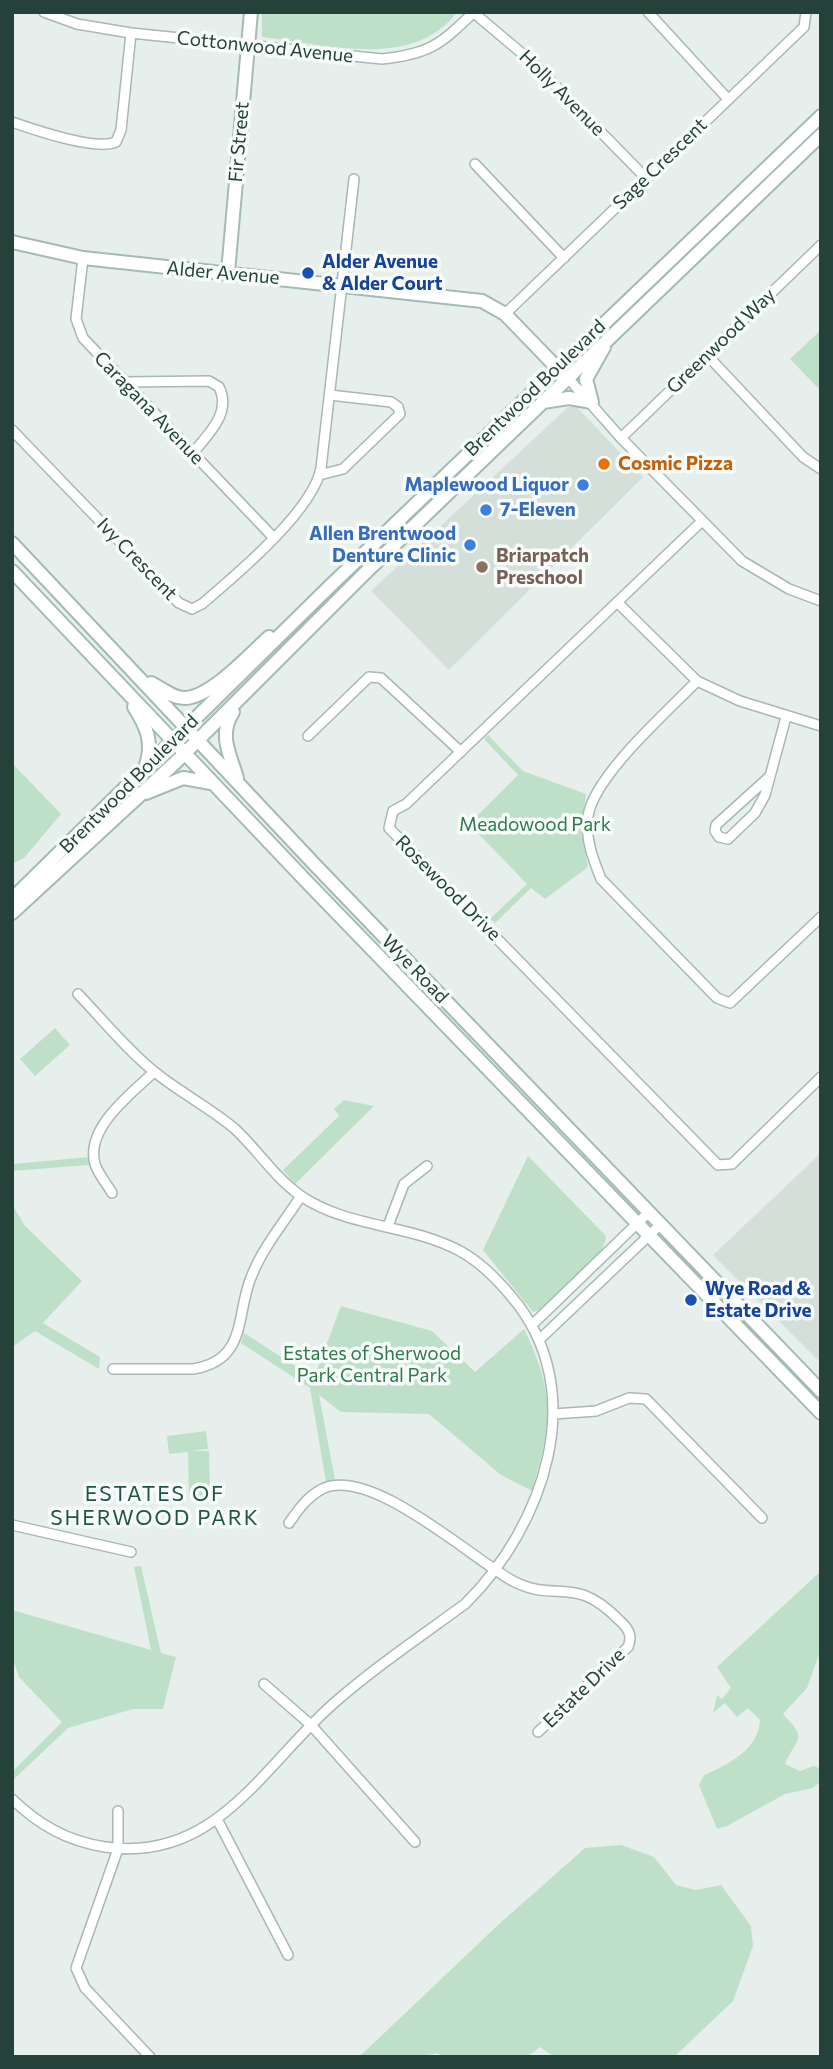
<!DOCTYPE html>
<style>
body{margin:0}
#map{position:relative;width:833px;height:2069px;overflow:hidden;background:#e6efeb;font-family:Commissioner,sans-serif}
canvas{display:block}
.frame{position:absolute;inset:0;border:14px solid #24423a;pointer-events:none}
</style>
<div id="map">
<canvas width="833" height="2069"></canvas>
<div class="frame"></div>
</div>
<script>
const ctx = document.querySelector('canvas').getContext('2d');
ctx.lineJoin = 'round';
function fill(path, color) { ctx.fillStyle = color; ctx.fill(path, 'evenodd'); }
function strokePath(path, color, width, dash) { ctx.strokeStyle = color; ctx.lineWidth = width; ctx.lineCap = dash ? 'butt' : 'round'; ctx.setLineDash(dash || []); ctx.stroke(path); }
function label(font, color, halo, rows, align = 'center') {
  ctx.font = font + ' Commissioner,sans-serif'; ctx.lineWidth = 7; ctx.setLineDash([]); ctx.textBaseline = 'middle'; ctx.strokeStyle = halo; ctx.fillStyle = color; for (const [text, x, y, turn = 0] of rows) {
    ctx.save(); ctx.translate(x, y); ctx.rotate((+turn || 0) * Math.PI / 180); ctx.textAlign = isNaN(turn) ? turn : align; if (halo) ctx.strokeText(text, 0, 0); ctx.fillText(text, 0, 0); ctx.restore();
  }
}
const built = new Path2D(`
 M575 405 643 477 449 670 371 591 567 408Z
 M821 1153V1363L713 1255Z`);
const green = new Path2D(`
 M262 12H457C413 71 325 44 262 37Z
 M821 330V391L790 359Z
 M488 735 523 771 586 794 581 830 588 867 545 899 531 888 495 923 490 919 527 884 469 824 518 775 484 739Z
 M12 763 61 814 24 858 12 864Z
 M55 1028 70 1045 35 1076 20 1059Z
 M344 1100 374 1106 295 1184 283 1170 339 1116 334 1109Z
 M528 1156 606 1236C605 1259 563 1291 544 1309L533 1312 483 1250Z
 M90 1157 89 1165 12 1171V1164Z
 M12 1204 25 1226 82 1281 43 1323 100 1357 99 1369 35 1331 12 1347Z
 M341 1306 432 1331 475 1372 524 1329C556 1395 552 1423 532 1491L501 1475 429 1414 341 1412 319 1395 335 1480 326 1482 310 1388 241 1343 244 1333 314 1378Z
 M206 1431 208 1449 192 1451H209L210 1495 189 1496 188 1452 169 1454 167 1436Z
 M141 1566 161 1653 176 1657 163 1709H133L68 1728 12 1781V1772L62 1722 19 1677 12 1657V1610L151 1650 134 1567Z
 M821 1571V1649L807 1688 783 1714C809 1741 797 1736 785 1764L800 1771 814 1766 821 1769V1781L813 1788 785 1794 727 1826 717 1829 699 1785 704 1775C728 1765 759 1749 760 1720L748 1708 737 1717 725 1703 713 1713 717 1695 722 1699 731 1688 717 1667Z
 M621 1845 654 1857 676 1885 696 1890 721 1885 751 1926 753 1946 733 2001 674 2057H554L540 2047 527 2057H443L437 2053 419 2057H359L498 1925 585 1848Z`);
const street = new Path2D(`
 M44 12 77 24 131 33 382 59C429 54 440 45 474 12
 M648 12 727 98
 M474 13 531 61 646 178
 M12 122C35 130 95 151 116 142L121 130 131 33
 M475 164 564 258
 M83 258 76 319 83 338 273 537
 M505 314 804 27 806 12
 M707 355 803 457 821 469
 M568 378 621 438 742 561 789 589 821 601
 M124 382 209 381 219 387C232 413 208 434 193 453
 M12 430 179 603 192 609 202 604C236 575 313 511 321 468L354 179
 M621 438 821 245
 M319 475 343 469 400 414 398 407 391 402 330 395
 M702 521 406 804 393 811 389 828 718 1165 732 1164 821 1077
 M617 602 697 681 740 701 821 726
 M697 681C667 712 594 776 588 816 585 839 593 859 601 879L717 998 730 1003 821 917
 M308 736 369 677 381 678 461 752
 M769 777 716 825 715 831 719 837 728 839 755 813 765 795 786 717
 M112 1193C107 1184 98 1174 95 1164 85 1128 131 1094 154 1072
 M388 1226 404 1184 427 1166
 M532 1325 649 1212
 M539 1340 661 1224
 M113 1369H193C249 1360 235 1313 252 1275 263 1247 285 1221 301 1196
 M554 1414 596 1411 629 1398 646 1399 762 1518
 M289 1523C298 1510 307 1497 322 1489 370 1465 471 1558 513 1581 557 1604 573 1573 619 1620 628 1628 633 1635 628 1647L538 1732
 M12 1525 131 1552
 M264 1684 311 1725 415 1842
 M12 1799C39 1825 67 1841 105 1847 215 1863 262 1767 333 1704 374 1668 421 1636 465 1604 544 1526 592 1390 511 1296 496 1278 480 1262 460 1251 410 1224 348 1228 301 1196 275 1178 257 1149 234 1128 210 1108 181 1093 156 1073 128 1051 103 1020 78 994
 M118 1811V1849L76 1968 85 1988 150 2057
 M217 1819 288 1955`);
const secondary = new Path2D(`
 M12 242 83 258 482 301 505 314 562 373
 M228 272 251 12
 M543 402 569 398 592 402 586 379 604 347
 M12 543 317 867 821 1391
 M12 571 305 880 821 1413
 M151 683C162 688 173 699 186 698 212 696 250 654 269 637
 M134 707C147 727 154 744 145 768
 M233 712C218 735 230 754 237 778
 M146 793 183 778 211 783
 M12 899 329 587 821 116
 M12 913 177 761 364 574 821 135`);
const markers = [
 [308,273,7,"#1a4fb4"],
 [604,464,7,"#e8710a"],
 [583,485,7,"#3f7fe0"],
 [486,510,7,"#3f7fe0"],
 [470,545,7,"#3f7fe0"],
 [482,567,7,"#8d6e63"],
 [691,1300,7,"#1a4fb4"]
];
const streetNames = [
 ["Cottonwood Avenue",265,47,6],
 ["Holly Avenue",562,93,45],
 ["Fir Street",239,142,-85],
 ["Sage Crescent",660,164,-44],
 ["Alder Avenue",223,273,5],
 ["Greenwood Way",721,341,-44],
 ["Brentwood Boulevard",535,388,-44],
 ["Caragana Avenue",149,408,46],
 ["Ivy Crescent",137,559,46],
 ["Brentwood Boulevard",129,784,-45],
 ["Rosewood Drive",448,888,45],
 ["Wye Road",415,969,46],
 ["Estate Drive",584,1688,-44]
];
const transitNames = [
 ["Alder Avenue",322,262],
 ["& Alder Court",322,284],
 ["Wye Road &",705,1289],
 ["Estate Drive",705,1311]
];
const foodNames = [
 ["Cosmic Pizza",618,464]
];
const shopNames = [
 ["Maplewood Liquor",569,485],
 ["7-Eleven",500,510,"left"],
 ["Allen Brentwood",456,534],
 ["Denture Clinic",456,556]
];
const educationNames = [
 ["Briarpatch",496,556],
 ["Preschool",496,578]
];
const parkNames = [
 ["Meadowood Park",535,825],
 ["Estates of Sherwood",372,1354],
 ["Park Central Park",372,1376]
];
const neighbourhoodNames = [
 ["ESTATES OF",155,1494],
 ["SHERWOOD PARK",155,1518]
];
fill(built, '#d4dfda');
fill(green, '#bfe0c8');
strokePath(street, '#a8b8b2', 12);
strokePath(secondary, '#a4bbb3', 16);
strokePath(street, '#fff', 9);
strokePath(secondary, '#fff', 12);
for (const [x, y, r, color] of markers) { const dot = new Path2D(); dot.arc(x, y, r, 0, 2 * Math.PI); ctx.fillStyle = color; ctx.fill(dot); strokePath(dot, '#f7fbf9', 2.5); }
label('19px', '#24423a', '#f7fbf9', streetNames);
label('bold 19px', '#164399', '#f7fbf9', transitNames, 'left');
label('bold 19px', '#c56008', '#f7fbf9', foodNames, 'left');
label('bold 19px', '#366cbe', '#f7fbf9', shopNames, 'right');
label('bold 19px', '#785e54', '#f7fbf9', educationNames, 'left');
label('19px', '#2d7a4b', '#f7fbf9', parkNames);
ctx.letterSpacing = '2px';
label('21px', '#1f5548', '#f7fbf9', neighbourhoodNames);
ctx.letterSpacing = '0px';
</script>
